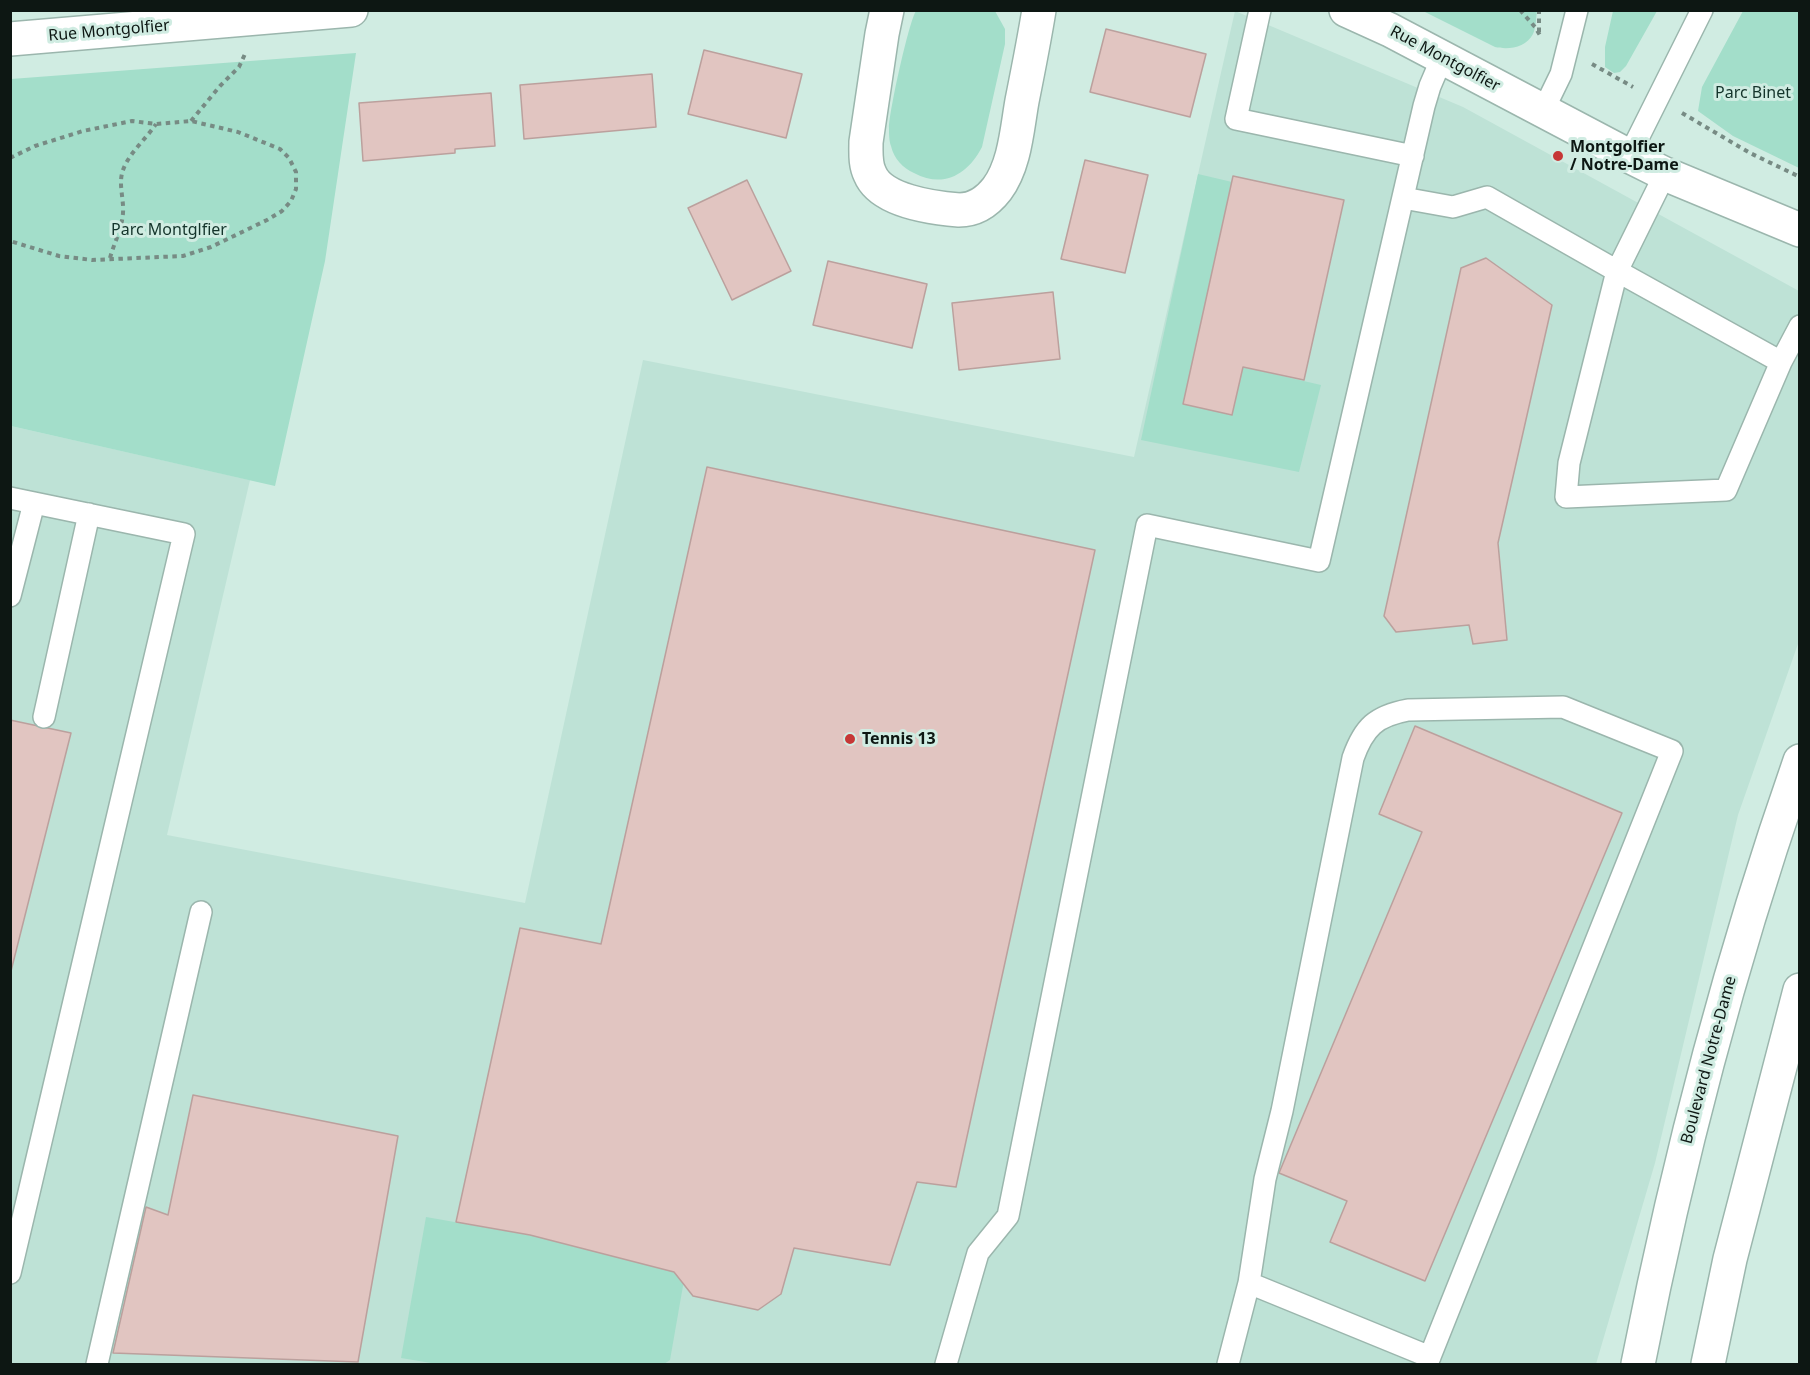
<!DOCTYPE html>
<style>
body{margin:0}
#map{position:relative;width:1810px;height:1375px;overflow:hidden;background:#d0ece2;font-family:"Noto Sans",sans-serif}
canvas{display:block}
.frame{position:absolute;inset:0;border:12px solid #0d1713;pointer-events:none}
</style>
<div id="map">
<canvas width="1810" height="1375"></canvas>
<div class="frame"></div>
</div>
<script>
const ctx = document.querySelector('canvas').getContext('2d');
ctx.lineJoin = 'round';
function fill(path, color) { ctx.fillStyle = color; ctx.fill(path, 'evenodd'); }
function strokePath(path, color, width, dash) { ctx.strokeStyle = color; ctx.lineWidth = width; ctx.lineCap = dash ? 'butt' : 'round'; ctx.setLineDash(dash || []); ctx.stroke(path); }
function label(font, color, halo, rows, align = 'center') {
  ctx.font = font + ' "Noto Sans",sans-serif'; ctx.lineWidth = 6; ctx.setLineDash([]); ctx.textBaseline = 'middle'; ctx.strokeStyle = halo; ctx.fillStyle = color; for (const [text, x, y, turn = 0] of rows) {
    ctx.save(); ctx.translate(x, y); ctx.rotate((+turn || 0) * Math.PI / 180); ctx.textAlign = isNaN(turn) ? turn : align; if (halo) ctx.strokeText(text, 0, 0); ctx.fillText(text, 0, 0); ctx.restore();
  }
}
const built = new Path2D(`
 M1235 11 1463 107 1799 291V641L1738 815 1655 1163 1596 1364H11V426L250 480 167 835 525 903 643 360 1134 457Z`);
const green = new Path2D(`
 M916 11H995L1005 29V44L982 147C968 174 944 189 914 173 903 168 894 159 891 146 889 141 889 133 889 128 889 112 909 21 916 11Z
 M1423 11H1537C1536 18 1536 28 1533 34 1526 48 1508 50 1495 47Z
 M1613 11H1657L1626 66 1620 72 1614 73 1605 67V47Z
 M1743 11H1799V168L1733 136 1698 111 1702 87Z
 M356 53 325 261 275 486 11 426V79Z
 M1198 174 1232 182 1183 404 1232 415 1243 367 1321 385 1299 472 1141 440Z
 M426 1217 687 1263 670 1360 664 1364H437L401 1358Z`);
const building = new Path2D(`
 M1106 29 1206 54 1190 117 1090 92Z
 M704 50 802 74 786 138 688 114Z
 M652 74 656 127 524 139 520 85Z
 M491 93 495 146 455 149V153L363 161 359 103Z
 M1085 160 1148 175 1125 273 1061 259Z
 M1233 176 1344 200 1304 380 1243 367 1232 415 1183 404Z
 M747 180 791 271 732 300 688 208Z
 M1486 258 1552 305 1498 543 1507 640 1473 644 1469 625 1396 632 1384 616 1461 268Z
 M828 261 927 284 912 348 813 325Z
 M1053 292 1060 359 959 370 952 303Z
 M707 467 1095 550 956 1187 917 1182 890 1265 794 1248 781 1294 758 1310 693 1296 674 1272 530 1235 456 1222 520 928 601 944Z
 M10 720 71 733 10 975Z
 M1415 726 1622 813 1425 1281 1330 1242 1347 1201 1279 1173 1422 832 1379 814Z
 M193 1095 398 1136 358 1362 113 1353 146 1207 168 1215Z`);
const path = new Path2D(`
 M1520 10 1535 27 1541 37
 M1539 32V10
 M1592 64 1633 87
 M1682 113 1750 153 1800 177
 M191 121 220 86 239 67 245 54
 M10 158 35 146 83 131 132 121 156 124 191 121 238 132 280 149 289 158 296 172V189L291 201 282 211 267 220 211 247 183 256 92 260 59 256 10 241
 M110 258C114 243 122 229 123 213 124 198 118 184 123 170 129 153 146 139 156 124`);
const service = new Path2D(`
 M1260 10 1236 119 1413 156
 M1543 111 1561 74 1577 10
 M1629 156 1702 10
 M1403 198 1453 207 1487 197 1617 271 1665 174
 M1781 362 1726 490 1566 497 1569 463 1617 271 1781 362 1800 326
 M10 498 184 534 10 1273
 M10 596 34 503
 M44 717 89 514
 M1249 1283 1430 1357
 M97 1364 201 912
 M946 1364 978 1253 1008 1216 1147 525 1319 561 1424 106 1430 86 1442 58
 M1228 1364 1249 1283 1265 1179 1282 1111 1353 758C1364 727 1376 716 1408 710L1563 707 1672 751 1427 1364`);
const minor = new Path2D(`
 M887 10 882 34 866 142C866 153 865 164 870 174 881 201 933 208 959 210 975 210 987 202 997 189 1015 165 1017 129 1022 101 1028 71 1034 41 1039 10
 M1346 10 1390 30 1629 156 1665 174 1800 230
 M10 39 351 10`);
const tertiary = new Path2D(`
 M1638 1364C1678 1160 1731 958 1800 761
 M1708 1364 1730 1259 1800 990`);
const markers = [
 [1558,156,6,"#c63736"],
 [850,739,6,"#c63736"]
];
const streetNames = [
 ["Rue Montgolfier",109,31,-5],
 ["Rue Montgolfier",1445,59,28],
 ["Boulevard Notre-Dame",1709,1060,-75]
];
const parkNames = [
 ["Parc Binet",1753,93],
 ["Parc Montglfier",169,230]
];
const poiNames = [
 ["Montgolfier",1570,147],
 ["/ Notre-Dame",1570,165],
 ["Tennis 13",862,739]
];
fill(built, '#bee2d6');
fill(green, '#a3deca');
fill(building, '#e1c5c1');
strokePath(building, '#bba09d', 1.5);
strokePath(service, '#9bb6ad', 24);
strokePath(minor, '#9bb6ad', 36);
strokePath(tertiary, '#9bb6ad', 36);
strokePath(path, '#778b84', 4, [4.5, 4.5]);
strokePath(service, '#fff', 21);
strokePath(minor, '#fff', 33);
strokePath(tertiary, '#fff', 33);
for (const [x, y, r, color] of markers) { const dot = new Path2D(); dot.arc(x, y, r, 0, 2 * Math.PI); ctx.fillStyle = color; ctx.fill(dot); strokePath(dot, '#d0ece2', 2); }
label('16px', '#0d1713', '#d0ece2', streetNames);
label('16px', '#14342b', '#d0ece2', parkNames);
label('bold 16px', '#0d1713', '#d0ece2', poiNames, 'left');
</script>
